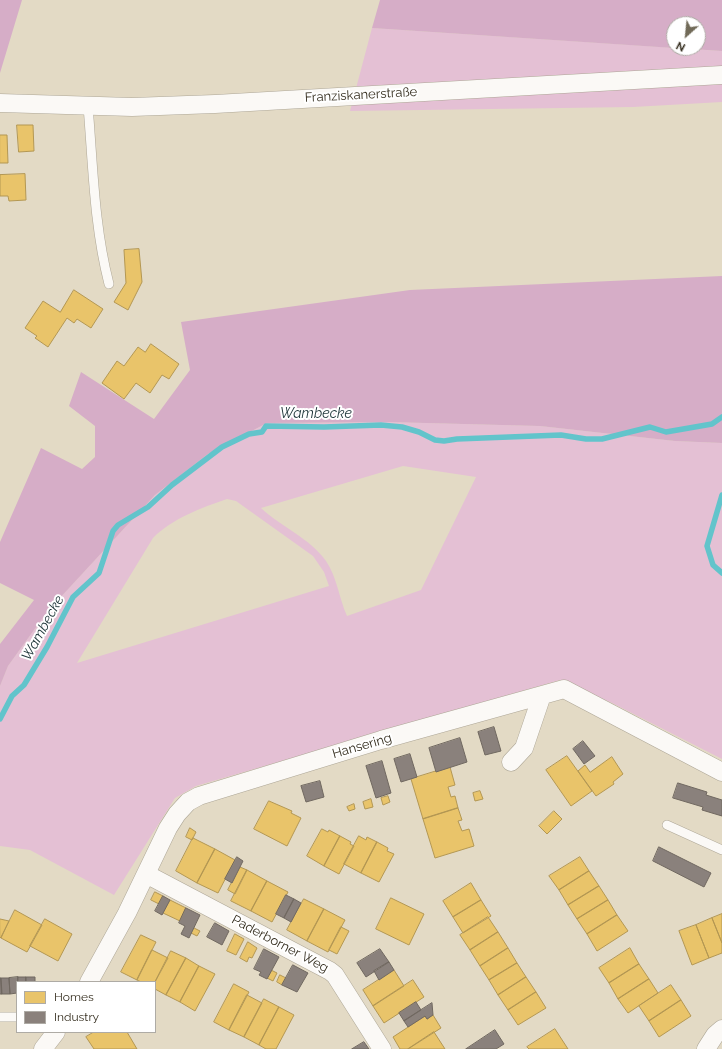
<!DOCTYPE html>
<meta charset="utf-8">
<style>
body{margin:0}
#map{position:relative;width:722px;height:1049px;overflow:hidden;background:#e3dac5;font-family:Raleway,sans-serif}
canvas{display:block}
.legend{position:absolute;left:16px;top:981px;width:140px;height:52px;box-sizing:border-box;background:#fff;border:1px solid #aeaba5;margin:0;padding:5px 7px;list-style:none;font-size:12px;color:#342d1e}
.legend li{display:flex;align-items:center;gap:8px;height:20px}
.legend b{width:20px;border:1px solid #aeaba5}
.north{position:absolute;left:666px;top:16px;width:40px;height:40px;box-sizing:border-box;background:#fff;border:1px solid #aeaba5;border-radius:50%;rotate:207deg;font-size:11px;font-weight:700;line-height:16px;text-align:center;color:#342d1e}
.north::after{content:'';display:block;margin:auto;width:14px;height:18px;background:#716a58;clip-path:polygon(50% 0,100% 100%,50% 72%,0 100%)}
</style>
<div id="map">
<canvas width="722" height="1049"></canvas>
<ul class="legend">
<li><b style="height:11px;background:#e9c46a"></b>Homes</li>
<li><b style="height:11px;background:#8a817c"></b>Industry</li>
</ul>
<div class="north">N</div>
</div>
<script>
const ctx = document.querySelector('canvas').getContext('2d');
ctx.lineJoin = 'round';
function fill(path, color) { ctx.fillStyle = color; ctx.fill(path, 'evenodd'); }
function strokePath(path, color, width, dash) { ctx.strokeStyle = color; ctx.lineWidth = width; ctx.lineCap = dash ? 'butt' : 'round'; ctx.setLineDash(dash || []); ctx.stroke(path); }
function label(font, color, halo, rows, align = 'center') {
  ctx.font = font + ' Raleway,sans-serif'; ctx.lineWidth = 4; ctx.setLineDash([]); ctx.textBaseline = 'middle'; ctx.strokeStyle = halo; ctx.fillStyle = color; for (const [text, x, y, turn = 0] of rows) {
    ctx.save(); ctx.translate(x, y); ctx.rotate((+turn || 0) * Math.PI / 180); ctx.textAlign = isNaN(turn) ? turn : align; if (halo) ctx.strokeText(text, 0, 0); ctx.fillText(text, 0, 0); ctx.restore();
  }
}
const green = new Path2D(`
 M372 28 722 51V102L633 107 350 111Z
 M388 422 540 426 675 441 722 443V759L612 703 560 680 196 786 175 798 114 895 30 850 0 846V686L8 666 47 612 155 495 208 454 267 423ZM403 466 476 477 421 590 347 616C339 598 337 577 326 561 310 538 281 527 261 508ZM227 499 236 501 313 556 324 572 329 586 77 663 153 538C173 518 201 508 227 499Z`);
const forest = new Path2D(`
 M0 0H22L0 73Z
 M380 0H722V51L677 48H698V24H674V48L372 28Z
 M722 276V443L675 441 540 426 388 422 267 423 208 454 155 495 47 612 8 666 0 686V644L34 600 0 583V542L41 448 82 469 95 457V426L69 406 81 372 154 419 190 370 181 322 410 290Z`);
const homes = new Path2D(`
 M17 125H33L34 151 19 152Z
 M0 135H7L8 163H0Z
 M25 174 26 200 9 201 8 196H0V175Z
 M139 249 142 282 128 310 114 302 126 283 124 250Z
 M74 290 103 309 91 328 77 319 74 323 67 318 48 347 35 338 37 336 25 328 43 301 60 312Z
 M151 344 179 364 169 379 162 375 150 393 136 383 124 399 102 383 117 361 124 366 138 347 145 352Z
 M567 756 592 791 571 806 546 770Z
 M612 757 623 774 613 782 614 784 596 796 578 771 585 765 590 772Z
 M450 767 455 785 448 787 451 797 455 796 458 808 423 819 411 779Z
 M480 791 483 799 475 801 473 793Z
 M388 796 390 802 383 805 381 798Z
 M371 799 373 807 365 809 363 802Z
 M269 801 292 811 291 813 301 818 287 846 254 829Z
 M354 804 355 809 349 811 347 807Z
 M458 808 462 820 458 821 462 831 469 829 474 846 435 858 423 819Z
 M554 811 562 819 547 834 539 826Z
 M190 828 196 832 192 840 186 837Z
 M322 829 328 832 329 830 340 836 324 866 307 856Z
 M340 836 351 842 350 844 354 846 339 874 324 866Z
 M359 836 366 840 367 837 377 842 361 873 344 864Z
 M193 838 215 849 197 883 176 871Z
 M377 842 388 848 387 851 394 854 379 882 361 873Z
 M215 849 235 860 218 893 197 883Z
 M580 857 589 871 559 890 549 876Z
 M240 867 247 870 235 894 228 890Z
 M247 870 267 881 251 911 231 901Z
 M589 871 599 886 568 905 559 890Z
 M267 881 288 892 272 922 251 911Z
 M471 883 481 900 453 917 443 901Z
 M599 886 608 900 577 919 568 905Z
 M155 892 163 896 159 904 151 900Z
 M391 898 424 914 409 945 376 929Z
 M304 899 324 909 307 941 287 930Z
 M170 900 186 908 180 921 163 913Z
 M481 900 491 916 463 933 453 917Z
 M608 900 617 915 587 934 577 919Z
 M324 909 345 920 328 952 307 941Z
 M15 910 42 925 27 952 1 938Z
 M722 914V943L712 918Z
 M617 915 628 931 597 951 587 934Z
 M488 917 498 932 470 950 460 935Z
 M712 918 722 943V953L709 958 696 925Z
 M0 919 9 921 1 938 0 937Z
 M45 919 72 934 58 961 30 946Z
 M696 925 709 958 692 965 679 931Z
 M341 927 349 931 337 954 329 950Z
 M194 928 200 931 197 936 191 933Z
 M498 932 508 948 480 966 470 950Z
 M235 934 244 939 236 955 227 951Z
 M141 935 156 942 137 980 121 972Z
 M248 942 257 948 252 958 249 957 247 962 240 958Z
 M508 948 517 963 489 980 480 966Z
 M630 948 639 964 609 983 599 968Z
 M152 950 168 958 155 982H141L137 980Z
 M171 951 186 958 166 995 155 989V982Z
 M186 958 199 966 180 1002 166 995Z
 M517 963 526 977 498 995 489 980Z
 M639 964 649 979 618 999 609 983Z
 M199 966 215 974 195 1011 180 1002Z
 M271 970 277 973 273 981 267 978Z
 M394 970 404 986 373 1006 363 990Z
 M280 975 286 978 282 985 277 982Z
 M526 977 536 992 508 1010 498 995Z
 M649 979 658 993 628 1013 618 999Z
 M413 980 424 997 384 1023 373 1006Z
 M234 984 249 992 229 1030 214 1022Z
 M671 985 681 1000 649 1021 639 1006Z
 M536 992 546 1008 518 1025 508 1010Z
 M247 995 262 1003 244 1037 229 1030Z
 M264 999 279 1007 259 1045 244 1037Z
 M681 1000 691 1016 659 1037 649 1021Z
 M279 1007 294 1015 276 1049H266L259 1045Z
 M433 1015 441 1028 408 1049H400L393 1037 425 1016 427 1019Z
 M555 1029 568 1049H529L527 1047Z
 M94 1032H127L137 1049H94L86 1037Z
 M434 1032 445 1049H408Z`);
const industry = new Path2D(`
 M494 727 501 751 485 755 478 732Z
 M460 738 467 762 436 772 429 748Z
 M583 741 595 756 584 764 573 749Z
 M410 754 417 777 401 782 394 759Z
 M382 761 391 793 376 798 366 766Z
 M320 781 324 797 306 802 301 786Z
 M678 783 707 792 706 795 722 800V816L702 810 703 807 673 798Z
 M659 847 711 873 704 887 653 861Z
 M237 857 243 861 232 883 225 879Z
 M286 895 294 899 284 918 276 914Z
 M163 896 170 900 162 915 155 911Z
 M294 899 301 903 291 922 284 918Z
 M186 908 200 915 189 938 181 934 185 926 179 923Z
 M215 923 229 931 222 945 207 937Z
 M264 949 279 957 267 979 259 975 261 972 254 969Z
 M380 949 389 962 366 977 357 963Z
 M389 962 394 970 379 980 374 971Z
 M293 965 308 973 297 992 282 985Z
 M18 977H26V982H18Z
 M18 977 17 993 10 994 9 978Z
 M26 977H35V982H26Z
 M0 978H1L2 994H0Z
 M1 978H9L10 994H2Z
 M416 1002 421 1010 404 1021 399 1013Z
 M432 1003 433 1015 427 1019 425 1016 408 1027 404 1021Z
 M495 1030 504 1044 496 1049H466Z
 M364 1042 369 1049H352Z`);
const stream = new Path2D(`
 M722 495 707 546 713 565 722 573
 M0 719 12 696 24 685 47 647 73 597 99 573 113 531 118 525 148 507 172 485 222 447 249 434 262 432 266 426 324 427 381 425 402 427 419 432 435 440 444 441 457 439 561 435 586 439H602L650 427 666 432 712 424 722 417`);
const service = new Path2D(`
 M88 106C93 165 94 226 109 284
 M667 825 722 850
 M0 1017H17`);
const minor = new Path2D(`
 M0 103 132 107 215 104 722 75
 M511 762 524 748 542 695
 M146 874 330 971 335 975 382 1049
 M89 982 127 913 168 828 177 814 188 802 199 796 381 740 564 689 722 772
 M43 1049 56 1032
 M706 1049 715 1035 722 1029`);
const streetNames = [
 ["Franziskanerstraße",361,95,-3],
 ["Hansering",362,746,-16],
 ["Paderborner Weg",280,944,28]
];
const waterNames = [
 ["Wambecke",316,414],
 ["Wambecke",43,628,-61]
];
fill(green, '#e4c0d4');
fill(forest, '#d6adc7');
fill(homes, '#e9c46a');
strokePath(homes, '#b39753', 1);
fill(industry, '#8a817c');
strokePath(industry, '#706860', 1);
strokePath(stream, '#62c4cb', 5.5);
strokePath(service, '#ada696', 10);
strokePath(minor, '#ada696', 19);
strokePath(service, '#fbf9f6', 9);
strokePath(minor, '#fbf9f6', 18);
label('13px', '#342d1e', '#fff', streetNames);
label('italic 14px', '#1d3438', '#fff', waterNames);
</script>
